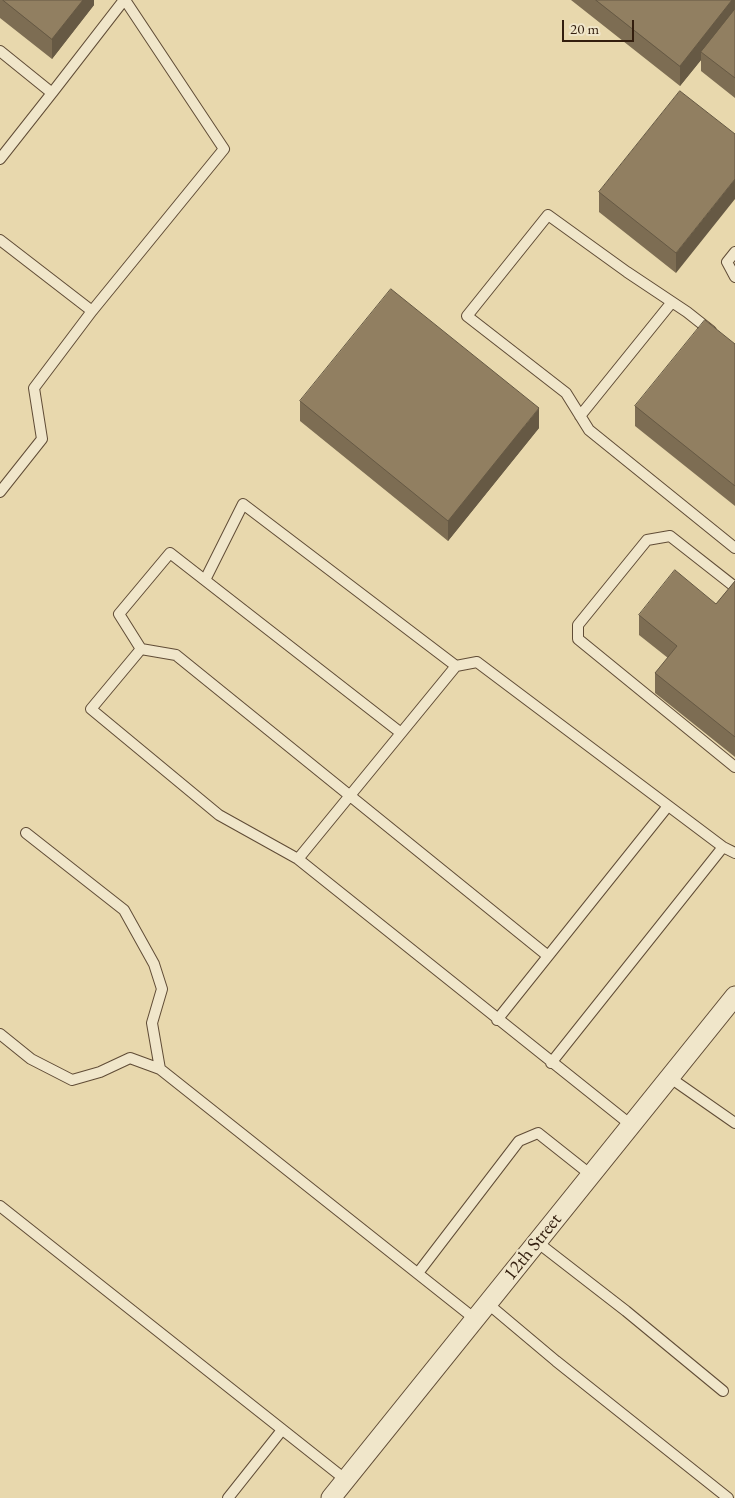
<!DOCTYPE html>
<style>
body{margin:0}
#map{position:relative;width:735px;height:1498px;overflow:hidden;background:#e8d8ad;font-family:"EB Garamond",serif}
canvas{display:block}
.scale{position:absolute;left:562px;top:20px;width:72px;height:22px;box-sizing:border-box;border:2px solid #331e0e;border-top:0;padding-left:6px;font-size:15px;line-height:18px;white-space:nowrap;color:#331e0e;-webkit-text-stroke:4px #f0e6ca;paint-order:stroke}
</style>
<div id="map">
<canvas width="735" height="1498"></canvas>
<div class="scale">20 m</div>
</div>
<script>
const ctx = document.querySelector('canvas').getContext('2d');
ctx.lineJoin = 'round';
function strokePath(path, color, width, dash) { ctx.strokeStyle = color; ctx.lineWidth = width; ctx.lineCap = dash ? 'butt' : 'round'; ctx.setLineDash(dash || []); ctx.stroke(path); }
function fill(path, color) { ctx.fillStyle = color; ctx.fill(path, 'evenodd'); }
function label(font, color, halo, rows, align = 'center') {
  ctx.font = font + ' "EB Garamond",serif'; ctx.lineWidth = 4.5; ctx.setLineDash([]); ctx.textBaseline = 'middle'; ctx.strokeStyle = halo; ctx.fillStyle = color; for (const [text, x, y, turn = 0] of rows) {
    ctx.save(); ctx.translate(x, y); ctx.rotate((+turn || 0) * Math.PI / 180); ctx.textAlign = isNaN(turn) ? turn : align; if (halo) ctx.strokeText(text, 0, 0); ctx.fillText(text, 0, 0); ctx.restore();
  }
}
const service = new Path2D(`
 M0 51 52 93 0 159
 M52 93 124 0
 M0 240 92 311
 M735 252 727 262 735 277
 M711 331 687 312 627 272 548 215 467 316 566 393 589 430 735 548
 M580 416 672 302
 M0 492 42 439 34 388 92 311 224 149 125 0
 M205 580 243 504 456 666
 M735 587 670 536 647 540 578 625V639L735 767
 M141 649 176 655 548 956
 M26 833 124 910 154 964 162 989 152 1023 160 1069
 M723 847 735 853
 M298 859 219 815 91 709 141 649 119 614 170 553 401 733
 M497 1020 668 806
 M0 1034 31 1059 72 1080 100 1072 130 1058 160 1069 475 1319
 M551 1063 723 847 477 662 456 666 298 859 631 1125
 M669 1077 735 1123
 M0 1206 346 1480
 M537 1242 626 1311 723 1391
 M418 1273 519 1141 538 1133 591 1175
 M487 1303 556 1361 728 1498
 M228 1498 282 1430`);
const minor = new Path2D(`
 M331 1498 735 996`);
const wall = new Path2D(`
 M0 0H94V5L52 59 0 18Z
 M571 0H735V98L701 71V60L680 86Z
 M680 91 676 273 599 212V192Z
 M735 344V506L635 426V406Z
 M300 401 539 428 448 541 300 421Z
 M735 581V757L655 693V673L668 658 639 635V615L716 604Z`);
const shadedWall = new Path2D(`
 M83 0H94V5L52 59V39Z
 M732 0H735V17L701 52V60L680 86V66Z
 M735 179V199L676 273V253Z
 M539 408V428L448 541V521Z`);
const building = new Path2D(`
 M3 0H83L52 39Z
 M596 0H732L680 66Z
 M735 9V78L701 52Z
 M680 91 735 134V179L676 253 599 192Z
 M391 289 539 408 448 521 300 401Z
 M705 320 735 344V486L635 406Z
 M675 570 716 604 735 581V737L655 673 677 646 639 615Z`);
const streetNames = [
 ["12th Street",533,1247,-51]
];
strokePath(service, '#604c36', 12);
strokePath(minor, '#604c36', 21);
strokePath(service, '#f0e6ca', 10);
strokePath(minor, '#f0e6ca', 19);
fill(wall, '#7d6d53');
fill(shadedWall, '#665944');
fill(building, '#917f61');
strokePath(building, '#665944', 1);
label('19px', '#331e0e', '#f0e6ca', streetNames);
</script>
